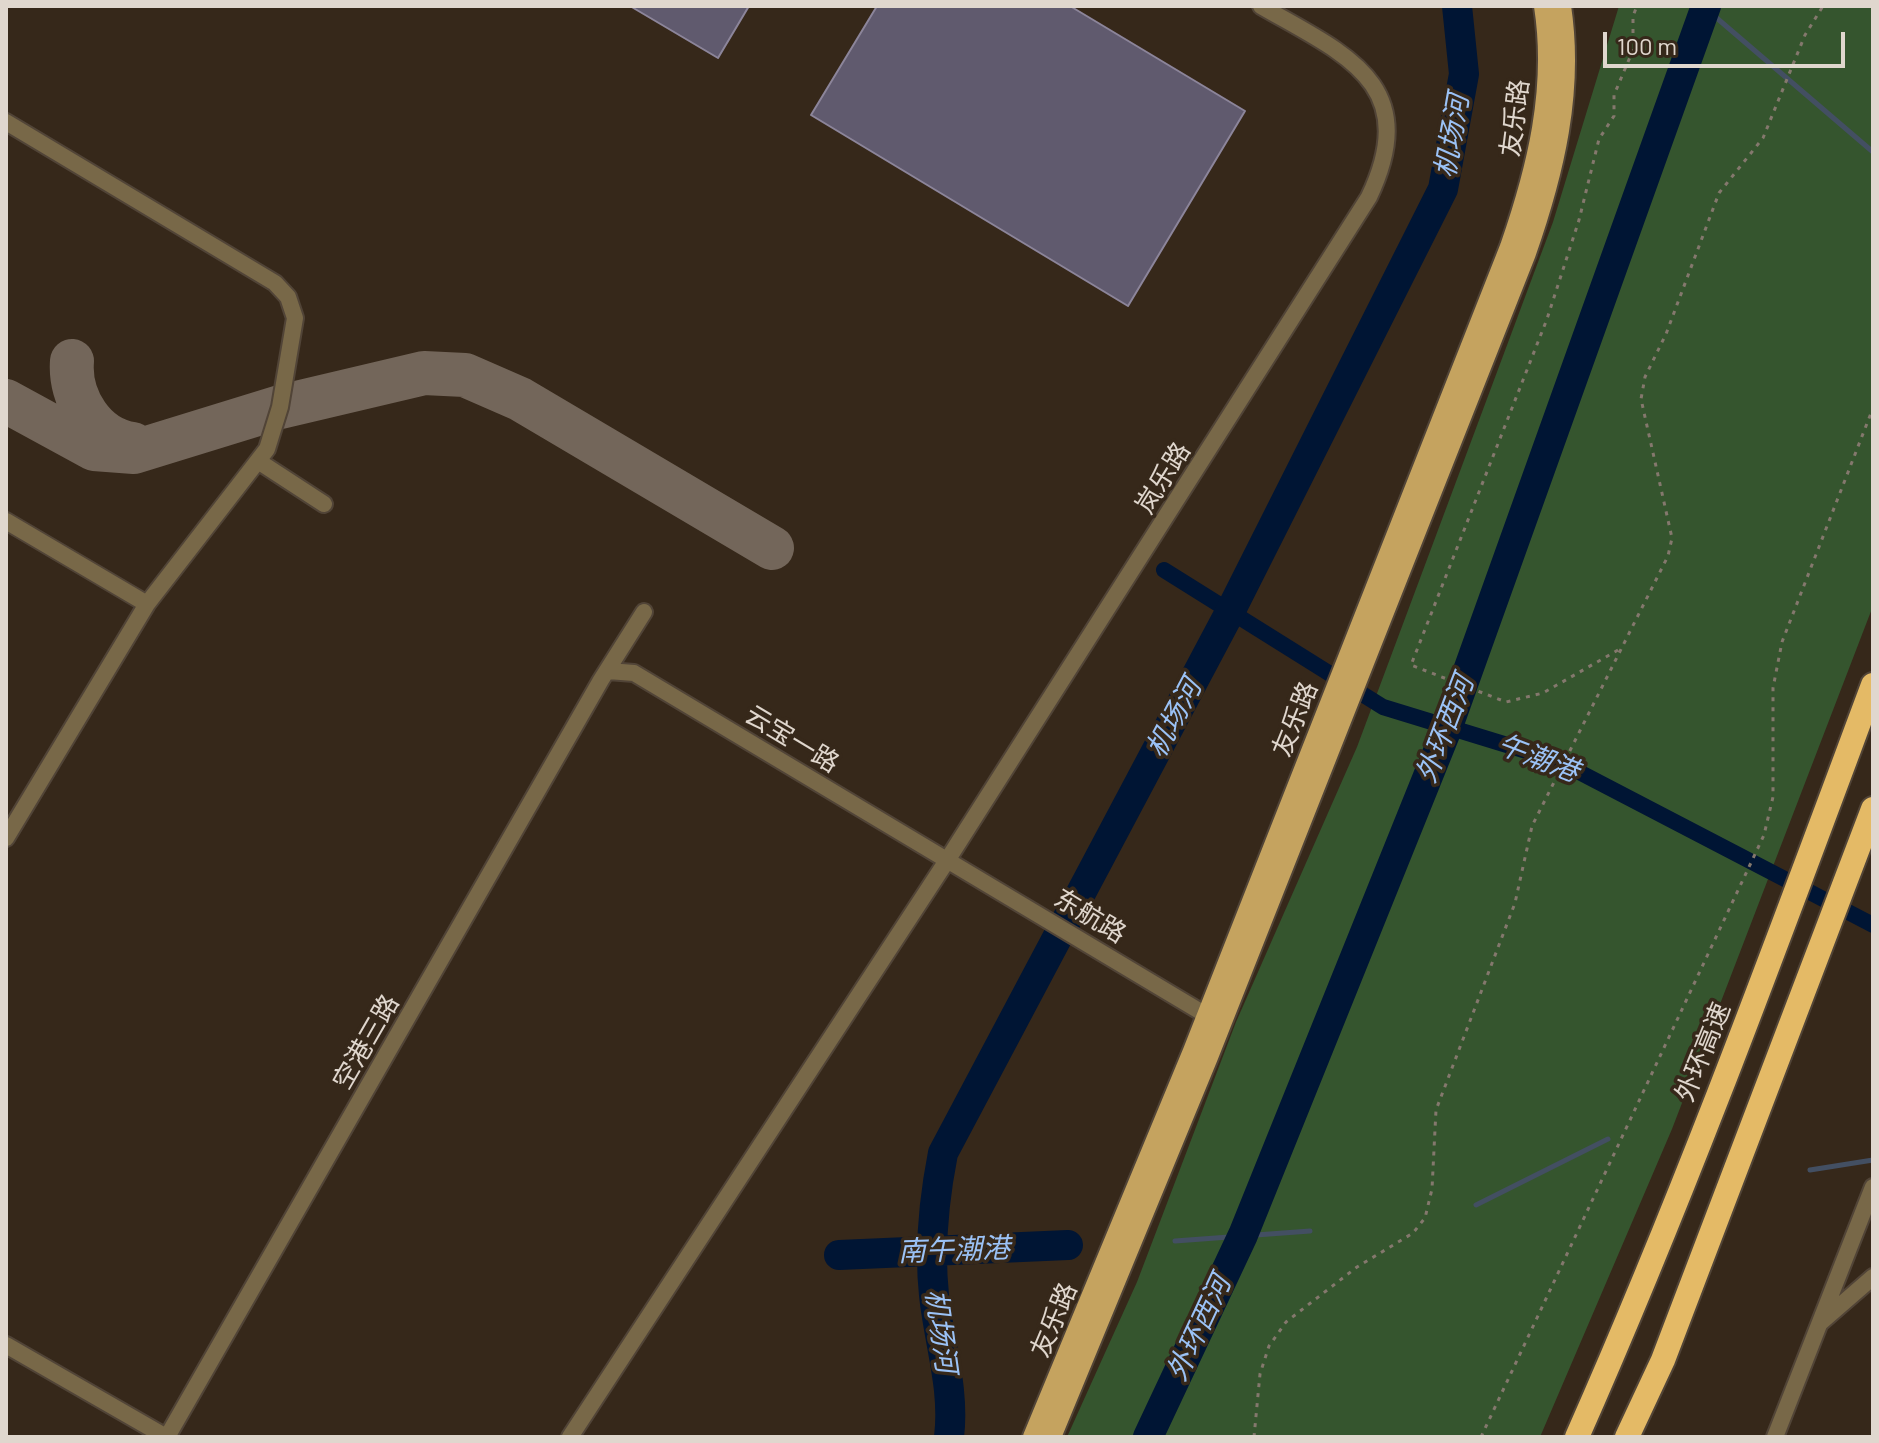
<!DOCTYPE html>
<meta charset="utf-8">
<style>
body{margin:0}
#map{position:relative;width:1879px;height:1443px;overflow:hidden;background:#36281a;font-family:Barlow,sans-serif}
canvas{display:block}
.frame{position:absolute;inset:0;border:8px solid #e0d7ce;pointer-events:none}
.scale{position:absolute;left:1603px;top:32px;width:242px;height:36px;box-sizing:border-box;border:4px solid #e0d7ce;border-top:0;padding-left:10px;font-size:24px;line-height:28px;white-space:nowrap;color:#e0d7ce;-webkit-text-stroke:6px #36281a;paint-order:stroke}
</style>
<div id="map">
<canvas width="1879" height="1443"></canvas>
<div class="frame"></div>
<div class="scale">100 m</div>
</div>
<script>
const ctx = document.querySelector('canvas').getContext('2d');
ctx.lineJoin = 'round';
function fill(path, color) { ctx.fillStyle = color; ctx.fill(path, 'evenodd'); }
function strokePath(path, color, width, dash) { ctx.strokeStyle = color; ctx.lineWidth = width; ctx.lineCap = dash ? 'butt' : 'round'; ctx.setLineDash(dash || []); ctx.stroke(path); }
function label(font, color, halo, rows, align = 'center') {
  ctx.font = font + ' Barlow,"Noto Sans SC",sans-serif'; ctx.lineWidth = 7; ctx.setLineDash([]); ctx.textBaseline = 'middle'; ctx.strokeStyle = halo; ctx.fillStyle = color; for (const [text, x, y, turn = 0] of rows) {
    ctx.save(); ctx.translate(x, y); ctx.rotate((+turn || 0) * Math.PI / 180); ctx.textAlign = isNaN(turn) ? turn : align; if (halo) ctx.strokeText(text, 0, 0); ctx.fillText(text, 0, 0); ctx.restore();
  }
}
const green = new Path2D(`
 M1619 6H1873V606L1672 1129 1540 1437H1067L1137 1282 1236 1022 1357 747 1553 222Z`);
const stream = new Path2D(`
 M1705 8 1873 152
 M1810 1170 1873 1160
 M1476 1205 1608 1139
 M1175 1241 1310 1231`);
const canal = new Path2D(`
 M1164 570 1383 707 1556 760 1873 925`);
const river = new Path2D(`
 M839 1255 1068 1245
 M949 1437C955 1389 939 1343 934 1295 929 1248 934 1199 943 1153L1230 612 1443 189 1464 74 1457 6
 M1148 1437 1243 1235 1447 729 1706 6`);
const taxiway = new Path2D(`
 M72 361C69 398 94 439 133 444
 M6 401 94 449 134 452 280 407 424 373 465 375 520 399 772 548`);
const building = new Path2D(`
 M630 6H749L718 58Z
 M877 6H1070L1245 111 1128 306 811 115Z`);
const path = new Path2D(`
 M1618 650 1543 693 1506 702 1411 665 1547 319 1579 220 1599 139 1614 116V95L1633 50V16L1637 6
 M1254 1437 1260 1374 1269 1346 1286 1322 1357 1267 1413 1233 1425 1218 1432 1189 1436 1110 1515 903 1532 826 1668 556 1672 538 1641 399 1645 377 1666 334 1719 193 1763 138 1805 35 1823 6
 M1481 1437 1764 835 1773 797V688L1782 642 1873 408`);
const minor = new Path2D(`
 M6 122 275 283 288 297 295 318 280 407 267 449 147 604 6 838
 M258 461 324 504
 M6 521 147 604
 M608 671 634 673 1206 1015
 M1820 1323 1873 1277
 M6 1345 166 1437
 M167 1437 601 680 644 612
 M570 1437 948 859 1369 197C1423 83 1344 54 1261 6
 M1775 1437 1873 1187`);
const major = new Path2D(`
 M1033 1437 1193 1051 1510 247C1537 169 1557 89 1544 6
 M1051 1437 1208 1057 1526 253C1554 173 1574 91 1561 6`);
const highway = new Path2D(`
 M1577 1437C1686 1191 1779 937 1873 685
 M1627 1437 1663 1360 1873 809`);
const streetNames = [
 ["友乐路",1515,118,-83],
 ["岚乐路",1163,478,-58],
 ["友乐路",1295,719,-68],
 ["云宝一路",792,739,31],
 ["东航路",1090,916,31],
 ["空港三路",366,1042,-60],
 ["外环高速",1703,1052,-68],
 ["友乐路",1054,1320,-67]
];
const waterNames = [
 ["机场河",1452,136,-80],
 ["机场河",1174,718,-62],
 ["外环西河",1445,729,-69],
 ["午潮港",1538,758,21],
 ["南午潮港",954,1250,-2],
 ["外环西河",1199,1328,-65],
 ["机场河",941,1331,82]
];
fill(green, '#35552e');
strokePath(stream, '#434f62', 5);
strokePath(canal, '#001534', 16);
strokePath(river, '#001534', 30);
strokePath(taxiway, '#73665a', 44);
fill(building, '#605a6e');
strokePath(building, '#8c859a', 2);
strokePath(minor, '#514437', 20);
strokePath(major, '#514437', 24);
strokePath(highway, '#514437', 28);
strokePath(path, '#84786d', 3, [4, 6]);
strokePath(minor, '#786848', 16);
strokePath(major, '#c5a35f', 20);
strokePath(highway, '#e4ba66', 24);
label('26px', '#e0d7ce', '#36281a', streetNames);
label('italic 28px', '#9bc2f6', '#36281a', waterNames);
</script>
